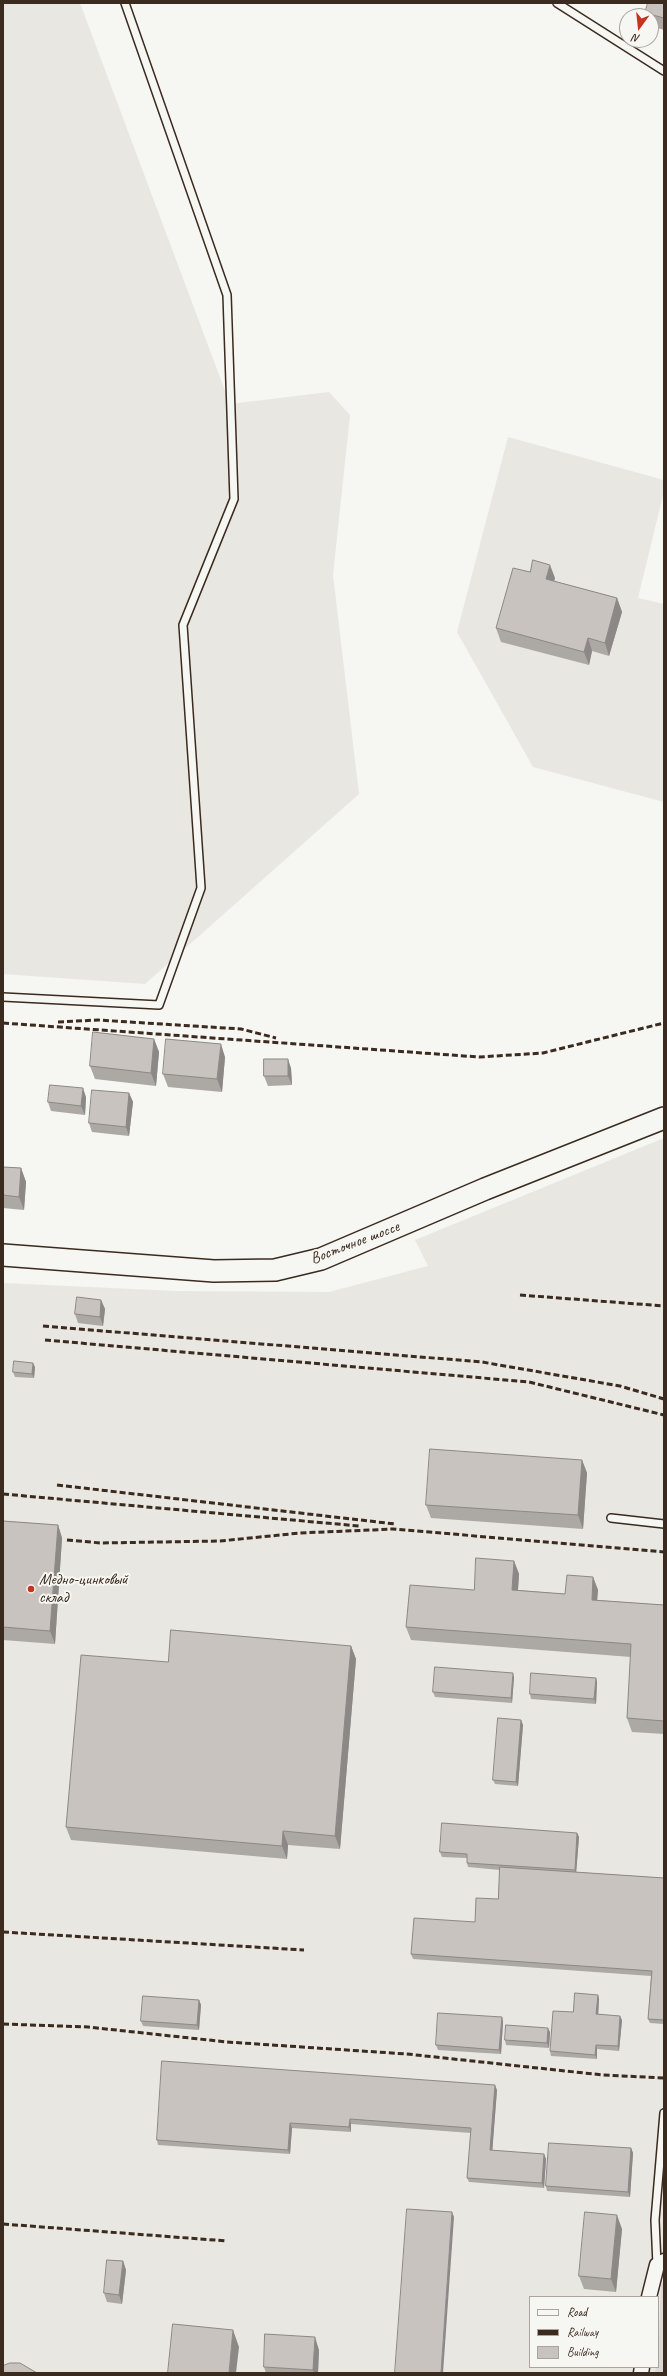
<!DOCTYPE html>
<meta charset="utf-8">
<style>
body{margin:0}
#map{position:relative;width:667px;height:2376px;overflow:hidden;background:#f6f6f2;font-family:Caveat,sans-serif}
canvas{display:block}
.frame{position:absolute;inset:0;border:4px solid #3b2a1e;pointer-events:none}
.legend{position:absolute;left:529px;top:2296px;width:130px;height:72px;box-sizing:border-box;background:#f6f6f2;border:1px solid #aba49d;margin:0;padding:5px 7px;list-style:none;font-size:12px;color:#3b2a1e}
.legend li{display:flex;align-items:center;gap:8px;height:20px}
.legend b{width:20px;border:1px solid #aba49d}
.north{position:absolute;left:619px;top:8px;width:40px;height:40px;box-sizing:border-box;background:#f6f6f2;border:1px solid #aba49d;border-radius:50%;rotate:195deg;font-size:11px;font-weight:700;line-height:16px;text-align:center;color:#3b2a1e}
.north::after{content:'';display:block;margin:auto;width:14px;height:18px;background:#c8321e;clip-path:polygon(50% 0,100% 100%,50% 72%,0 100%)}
</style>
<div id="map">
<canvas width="667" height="2376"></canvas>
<div class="frame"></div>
<ul class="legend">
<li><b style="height:5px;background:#f6f6f2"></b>Road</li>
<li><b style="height:5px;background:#3b2a1e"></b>Railway</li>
<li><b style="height:11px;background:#c8c3be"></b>Building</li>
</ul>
<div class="north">N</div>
</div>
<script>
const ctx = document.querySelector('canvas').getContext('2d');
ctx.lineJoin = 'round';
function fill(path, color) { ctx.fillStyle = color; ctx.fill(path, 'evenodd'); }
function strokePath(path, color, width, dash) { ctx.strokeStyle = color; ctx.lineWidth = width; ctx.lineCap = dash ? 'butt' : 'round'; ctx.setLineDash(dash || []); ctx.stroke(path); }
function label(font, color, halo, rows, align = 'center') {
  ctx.font = font + ' Caveat,sans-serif'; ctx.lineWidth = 4; ctx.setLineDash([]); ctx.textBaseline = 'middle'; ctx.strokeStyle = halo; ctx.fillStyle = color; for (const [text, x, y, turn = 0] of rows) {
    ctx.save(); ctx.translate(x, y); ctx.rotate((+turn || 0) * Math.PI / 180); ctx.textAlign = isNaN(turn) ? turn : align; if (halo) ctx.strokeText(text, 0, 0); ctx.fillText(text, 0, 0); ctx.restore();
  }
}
const built = new Path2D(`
 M3 3H80L230 404 329 392 350 415 333 575 359 794 145 984 3 974Z
 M508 437 664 480V491L638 598 664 604V802L533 767 457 632Z
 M664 1138V2373H3V1283L175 1291 329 1292 428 1266 415 1240ZM530 2297H658V2367H530Z`);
const green = new Path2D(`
 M664 2282V2373H655L656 2367H658L661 2284Z`);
const lane = new Path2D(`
 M557 3 664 71
 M3 997 159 1005 201 888 183 625 234 499 227 295 125 3
 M611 1518 664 1524
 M657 2265 655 2220 664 2113`);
const street = new Path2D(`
 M649 2297 657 2265 664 2261
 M641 2373 642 2367`);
const primary = new Path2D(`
 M3 1255 214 1271 275 1270 321 1259 485 1189 664 1118`);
const rail = new Path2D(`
 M58 1022 98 1020 241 1029 276 1038
 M3 1023 479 1057 543 1053 664 1023
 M520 1295 664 1306
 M43 1326 482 1362 620 1386 664 1399
 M45 1340 529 1382 664 1415
 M57 1485 395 1524
 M3 1494 359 1526
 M67 1540 101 1543 220 1541 300 1533 393 1529 664 1552
 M3 1932 304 1950
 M3 2024 88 2027 227 2042 407 2054 603 2075 664 2078
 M3 2224 227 2241`);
const wall = new Path2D(`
 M664 3V30L651 26V16H646L645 13Z
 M530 572 555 578 554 581 617 598 622 612 609 656 592 651 589 665 501 642 496 628Z
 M154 1039 159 1052 156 1086 95 1079 90 1066Z
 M225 1057 222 1092 168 1087 163 1074Z
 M291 1068 292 1085 268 1086 264 1076Z
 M129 1093 133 1102 129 1136 92 1132 89 1123Z
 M86 1097 85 1115 51 1111 48 1102Z
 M3 1167 21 1168 26 1182 24 1210 3 1208Z
 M101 1300 105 1309 103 1326 78 1323 75 1314Z
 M35 1367 34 1378 15 1377 13 1372Z
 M582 1460 587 1473 583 1529 431 1518 426 1505Z
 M3 1521 58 1525 62 1538 55 1644 3 1640Z
 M514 1561 519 1574 518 1590 565 1594 593 1577 598 1590 597 1600 664 1605V1734L632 1732 627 1718 631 1657 411 1640 406 1627 474 1590Z
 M351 1646 356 1659 340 1849 288 1845 287 1859 71 1840 66 1827 168 1662Z
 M514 1677 512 1703 435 1697 433 1692Z
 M596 1678 597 1682 596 1704 531 1699 530 1694Z
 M521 1720 523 1725 518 1786 495 1784 493 1780Z
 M577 1833 579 1837 576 1872 664 1878V2024L650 2023 648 2019 651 1976 413 1959 411 1954 475 1922 498 1899 500 1870 468 1867 467 1863V1858L442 1857 440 1852Z
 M598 1995 599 1999 598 2014 622 2020 619 2051 597 2049V2059L551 2056 550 2051 573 2012Z
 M199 2000 201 2005 199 2030 143 2026 141 2021Z
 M502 2017 503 2022 501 2054 438 2050 436 2045Z
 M550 2032 549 2048 506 2045 505 2040Z
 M497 2090 492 2151 544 2154 546 2159 544 2188 469 2182 467 2178 471 2133 351 2124V2132L292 2128 290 2154 158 2145 157 2140Z
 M631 2148 633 2153 630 2197 547 2191 546 2186Z
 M622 2229 616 2292 584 2289 579 2276Z
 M123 2261 126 2270 122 2304 107 2302 104 2293Z
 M319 2350 318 2373H266L264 2367Z`);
const shadedWall = new Path2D(`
 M550 565 555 578 551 593 546 579Z
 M617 598 622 612 609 656 605 643Z
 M588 638 592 651 589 665 584 652Z
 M154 1039 159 1052 156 1086 151 1073Z
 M221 1044 225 1057 222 1092 217 1079Z
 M288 1059 291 1068 292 1085 288 1076Z
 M83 1088 86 1097 85 1115 81 1106Z
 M129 1093 133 1102 129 1136 126 1127Z
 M21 1168 26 1182 24 1210 19 1197Z
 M101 1300 105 1309 103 1326 100 1317Z
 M33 1363 35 1367 34 1378 32 1374Z
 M582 1460 587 1473 583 1529 578 1515Z
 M58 1525 62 1538 55 1644 50 1631Z
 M514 1561 519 1574 517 1603 512 1590Z
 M593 1577 598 1590 596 1613 592 1600Z
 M351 1646 356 1659 340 1849 335 1836Z
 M513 1673 514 1677 512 1703 511 1698Z
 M596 1678 597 1682 596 1704 594 1699Z
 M521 1720 523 1725 518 1786 516 1782Z
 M283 1831 288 1845 287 1859 282 1846Z
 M577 1833 579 1837 576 1875 575 1870Z
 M598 1995 599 1999 598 2019 596 2014Z
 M199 2000 201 2005 199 2030 197 2025Z
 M620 2016 622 2020 619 2051 618 2046Z
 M502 2017 503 2022 501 2054 499 2050Z
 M548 2028 550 2032 549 2048 547 2043Z
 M596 2045 597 2049V2059L595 2055Z
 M495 2085 497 2090 492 2155 490 2150Z
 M350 2119 351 2124V2132L349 2127Z
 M290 2123 292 2128 290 2154 288 2150Z
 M631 2148 633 2153 630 2197 628 2192Z
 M544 2154 546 2159 544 2188 542 2183Z
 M452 2212 454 2217 443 2373H441Z
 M617 2215 622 2229 616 2292 611 2279Z
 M123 2261 126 2270 122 2304 119 2295Z
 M233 2330 239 2347 236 2373H229Z
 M315 2337 319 2350 318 2373H314L313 2370Z`);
const building = new Path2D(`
 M648 3H664V18L645 13Z
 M533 560 550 565 546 579 617 598 605 643 588 638 584 652 496 628 513 568 530 572Z
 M93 1032 154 1039 151 1073 90 1066Z
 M166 1039 221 1044 217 1079 163 1074Z
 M264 1059H288V1076H264Z
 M50 1085 83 1088 81 1106 48 1102Z
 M92 1090 129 1093 126 1127 89 1123Z
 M3 1167 21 1168 19 1197 3 1195Z
 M77 1297 101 1300 100 1317 75 1314Z
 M14 1361 33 1363 32 1374 13 1372Z
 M430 1449 582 1460 578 1515 426 1505Z
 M3 1521 58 1525 50 1631 3 1627Z
 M476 1558 514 1561 512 1590 565 1594 567 1575 593 1577 592 1600 664 1605V1721L627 1718 631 1644 406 1627 410 1585 474 1590Z
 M171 1630 351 1646 335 1836 283 1831 282 1846 66 1827 81 1655 168 1662Z
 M435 1667 513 1673 511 1698 433 1692Z
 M531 1673 596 1678 594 1699 530 1694Z
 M498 1718 521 1720 516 1782 493 1780Z
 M442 1823 577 1833 575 1870 467 1863V1854L440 1852Z
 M500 1867 664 1878V2020L648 2019 652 1971 411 1954 414 1918 475 1922 476 1898 498 1899Z
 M575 1993 598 1995 596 2014 620 2016 618 2046 596 2045 595 2055 550 2051 553 2011 573 2012Z
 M143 1996 199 2000 197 2025 141 2021Z
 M438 2013 502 2017 499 2050 436 2045Z
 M506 2025 548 2028 547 2043 505 2040Z
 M162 2061 495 2085 490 2150 544 2154 542 2183 467 2178 471 2128 350 2119 349 2127 290 2123 288 2150 157 2140Z
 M549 2143 631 2148 628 2192 546 2186Z
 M407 2209 452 2212 441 2373H395Z
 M585 2212 617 2215 611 2279 579 2276Z
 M107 2260 123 2261 119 2295 104 2293Z
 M173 2324 233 2330 229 2373H168Z
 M265 2334 315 2337 313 2370 264 2367Z
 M10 2363H20L37 2373H3V2366Z`);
const markers = [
 [31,1589,4,"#c8321e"]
];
const streetNames = [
 ["Восточное шоссе",355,1243,-21]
];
const poiNames = [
 ["Медно-цинковый",39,1580],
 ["склад",39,1598]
];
fill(built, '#e8e7e2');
fill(green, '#dad9d3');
strokePath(lane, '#3b2a1e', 10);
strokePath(street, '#3b2a1e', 17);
strokePath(primary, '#3b2a1e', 24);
strokePath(lane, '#f6f6f2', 7);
strokePath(street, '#f6f6f2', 14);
strokePath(primary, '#f6f6f2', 21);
strokePath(rail, '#3b2a1e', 3, [6, 3]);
fill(wall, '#aca8a3');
fill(shadedWall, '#8c8885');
fill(building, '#c8c3be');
strokePath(building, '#8c8885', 1);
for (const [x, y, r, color] of markers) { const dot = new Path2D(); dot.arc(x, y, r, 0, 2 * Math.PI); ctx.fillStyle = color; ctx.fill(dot); strokePath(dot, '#f6f6f2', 1.5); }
label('16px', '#3b2a1e', '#f6f6f2', streetNames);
label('16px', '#3b2a1e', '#f6f6f2', poiNames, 'left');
</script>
